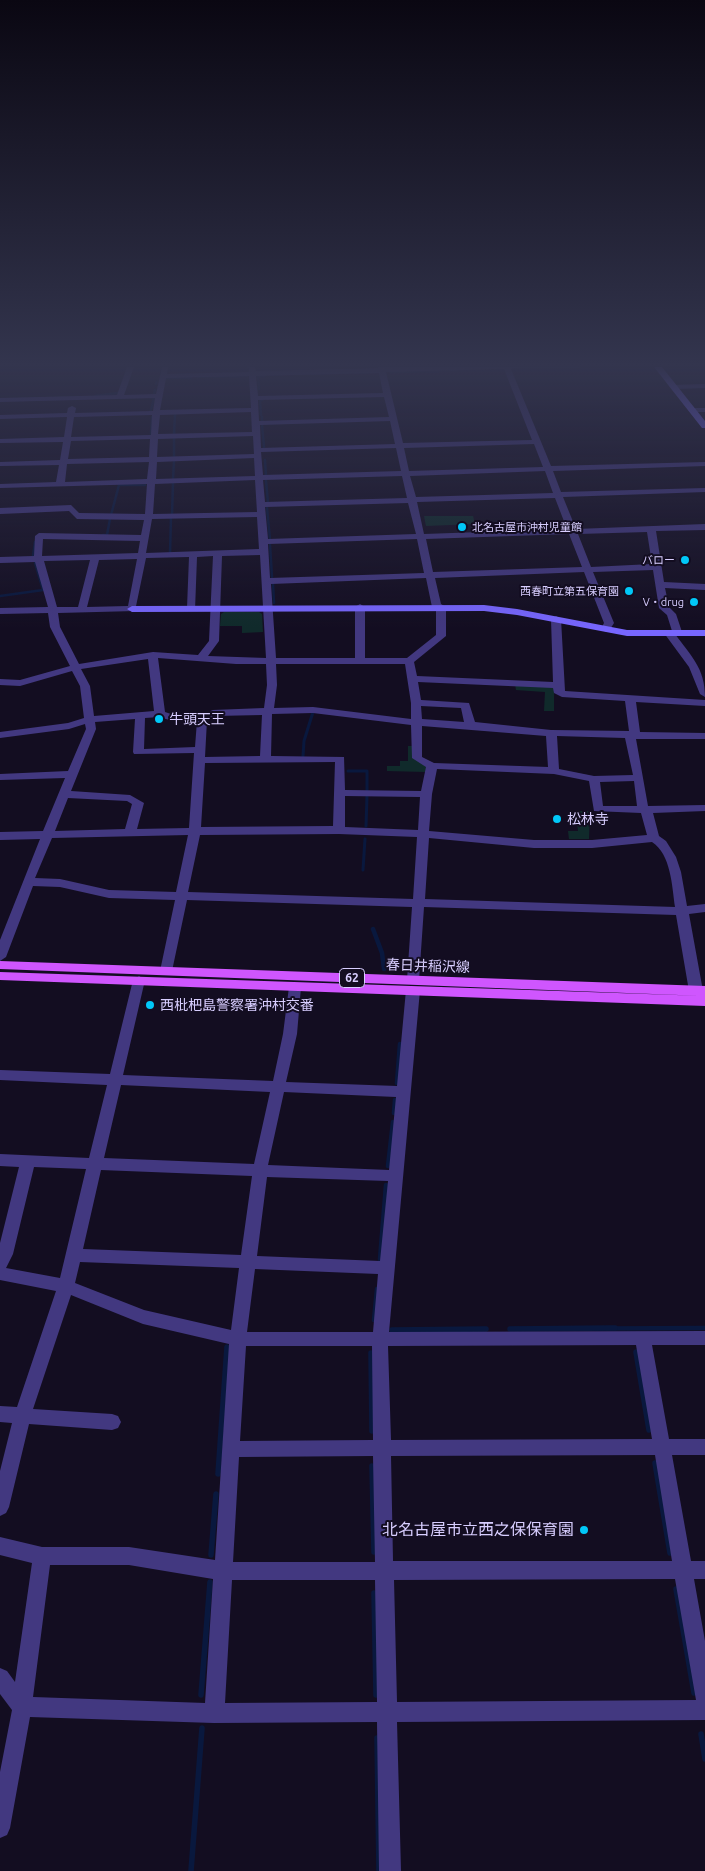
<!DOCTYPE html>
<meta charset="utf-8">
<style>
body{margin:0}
canvas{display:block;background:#130d21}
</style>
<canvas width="705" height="1871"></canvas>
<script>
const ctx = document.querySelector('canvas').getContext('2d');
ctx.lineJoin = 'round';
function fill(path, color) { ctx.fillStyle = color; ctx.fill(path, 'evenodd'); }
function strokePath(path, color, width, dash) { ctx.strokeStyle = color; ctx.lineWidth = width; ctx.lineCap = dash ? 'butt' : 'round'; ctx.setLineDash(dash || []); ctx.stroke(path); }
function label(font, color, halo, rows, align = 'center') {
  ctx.font = font + ' Ubuntu,"Noto Sans JP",sans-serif'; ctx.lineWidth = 4; ctx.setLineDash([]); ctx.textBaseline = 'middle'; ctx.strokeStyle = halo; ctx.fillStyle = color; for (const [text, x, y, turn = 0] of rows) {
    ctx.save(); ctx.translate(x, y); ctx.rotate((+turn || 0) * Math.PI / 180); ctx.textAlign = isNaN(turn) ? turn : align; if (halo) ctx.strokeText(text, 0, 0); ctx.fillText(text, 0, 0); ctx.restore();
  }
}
const green = new Path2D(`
 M424 516H473L475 524 426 526Z
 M224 612H259L262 614 263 632 242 633V626H220L221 614Z
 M515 684 554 686V711H544L545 692 516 690Z
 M408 746H415L427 765 426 772 387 771V766H400V761H408Z
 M576 811H590L589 839H569L568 831H578Z`);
const streamFar3 = new Path2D(`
 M517 368 579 367
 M390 372 439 371
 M247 373 249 372 248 367
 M198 377H205
 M208 377 247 376
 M166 378H191
 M156 384 157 382
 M259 389 258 377 265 376
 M154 394 155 390
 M95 396 119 393
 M150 397 154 398 151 410
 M261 415 260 401 262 400
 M262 417V421
 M262 425 264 447
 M151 434 152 417
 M174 434 175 414
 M174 437V457
 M265 460 266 476
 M173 479 174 461
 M266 481 268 503
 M267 508 270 540
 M111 515 119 485H145
 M172 515 173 483
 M103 535H107L110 519
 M270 545 272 577
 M170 553 171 518
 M33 556 35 542
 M273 584 274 603
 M0 596 43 590 35 563`);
const streamFar2 = new Path2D(`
 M303 756 304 741 313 712
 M348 771H367V791
 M366 826 367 796
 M363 870 365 839`);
const streamFar1 = new Path2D(`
 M373 929 382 953 384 969
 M397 1083 400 1044
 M394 1113 395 1100
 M388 1166 393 1122
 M380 1259 386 1185
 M374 1320 377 1289
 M510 1329 705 1328
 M419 1330 486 1329`);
const stream = new Path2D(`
 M510 1329 615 1328
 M392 1330 486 1329
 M636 1352 649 1430
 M371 1353 372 1431
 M655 1463 670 1553
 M372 1466 374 1552
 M218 1474 227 1347
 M211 1555 216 1494
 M676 1589 694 1693
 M374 1593 376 1695
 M201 1695 210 1582
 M701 1734 705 1759
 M377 1738 379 1871
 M191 1871 202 1728`);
const street = new Path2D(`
 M127 367H134L124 395 156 394 162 367H168L167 374 249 372V367H255L256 371 378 368V367H521L511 369 551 466 705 462V466L553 471 561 492 705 488V492L563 497 576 529 705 524V530L656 531 664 582 705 584V590L665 588 669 607 676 614 682 632 675 634C691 656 705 668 705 697L700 694 689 667 664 633 666 631H672L667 615 659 608 653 570 593 572 614 623 609 631 606 632 601 629 604 623 584 572 435 578 441 604 446 607V636L414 662 417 676 553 682 551 619 556 616 561 619 565 691 705 700V706L636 702 640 732 705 733V739H636L648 806 705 805V811L653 813 659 836 666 841 676 857 681 872 687 906 705 904V912L689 914 703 991 701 994H691L689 991 676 915 424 907 419 980 413 984 407 980 412 907 187 900 172 971 166 975 160 971 175 900 109 898 60 887 33 886 6 957 0 961V940L40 839 0 840V832L43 831 65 778 0 780V774L68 771 86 729 85 724 69 729 0 738V732L68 723 84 718 80 686 72 671 20 686 0 685V679L20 680 70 666 50 627 48 613 0 614V608L48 607 35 562 0 563V557L34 556 35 536 39 533 141 535 144 520 77 519 69 511 0 514V508L71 505 79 513 145 514 147 484 0 488V484L56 482 59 465 0 466V462L60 460 63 442 0 443V439L64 437 67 417 0 419V415L67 413 68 408 72 406 76 408 75 413 153 411 155 398 0 402V398L117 395ZM504 369 532 440 403 443 386 372ZM379 373 383 393 258 396 256 376ZM249 376 251 408 160 410 166 378ZM384 397 389 417 259 421 258 400ZM251 412 252 432 158 434 160 415ZM152 415 151 435 71 437 74 417ZM390 421 395 444 261 448 260 425ZM253 436 254 454 157 457 158 439ZM150 439 149 457 68 459 71 441ZM534 444 543 467 409 471 404 448ZM396 448 401 471 263 475 261 452ZM254 458 255 476 156 479 157 462ZM149 462 147 479 65 482 67 464ZM545 471 553 493 416 497 410 476ZM402 476 407 498 265 502 263 480ZM255 480 257 512 153 514 155 484ZM555 498 567 529 424 534 417 502ZM408 503 416 534 268 539 265 507ZM257 517 259 549 146 553 152 519ZM647 532 652 564 591 567 578 534ZM569 534 582 567 433 572 426 539ZM43 539 140 541 138 553 42 556ZM417 539 424 573 270 578 268 544ZM260 555 266 658 208 656 219 641 222 556ZM213 556 209 641 198 655 153 652 79 664 60 627 58 613 135 611 146 558 189 557 187 608 189 610H195L197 557ZM137 559 128 606 87 607 99 560ZM90 560 78 607H57L44 561ZM426 578 432 607 436 610V635L407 658H365V607L360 604 355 607V658H276L271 584ZM158 658 236 664H266L267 685 264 708 213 710 200 715 177 716 165 712ZM148 659 154 711 94 716 90 686 81 669ZM276 664H405L411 703V719L313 707 274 708 277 685ZM418 682 553 688 554 693 562 697 625 701 629 731 551 730 475 722 469 703 421 700ZM421 706 461 708 464 722 422 719ZM313 713 411 725 412 758 426 767 421 791 345 790 344 757 271 756 272 714ZM262 715 260 756 205 757 207 720 215 716ZM159 717 176 722 197 721 195 747 144 749 145 718ZM135 719 133 752 134 754 194 753 189 828 137 829 144 803 130 795 71 791 96 729 95 722ZM422 726 546 736 548 767 434 763 422 757ZM557 736 625 738 633 775 594 776 559 769ZM335 762 333 826 201 827 205 763ZM437 769 554 774 589 781 594 811 641 813 647 835 592 840H534L429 831 432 794ZM634 781 637 806H603L600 782ZM345 796 420 797 418 830 345 827ZM68 798 127 801 132 804 125 829 55 831ZM339 834 417 837 413 899 188 892 200 835ZM188 835 176 892 109 890 60 879 35 878 52 838ZM429 838 534 848H592L652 842C671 854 672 886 675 907L425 899Z
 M705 384V388L674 389 670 387 674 385Z
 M689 408H705V412H692L688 410Z
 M139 976 145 980 123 1075 273 1081 283 1034 289 987 295 982 301 987 297 1034 286 1082 397 1086 406 990 408 987H418L420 990 389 1332 705 1331V1345H652L669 1439H705V1455H672L691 1561H705V1579H694L705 1641V1720L397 1722 401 1871H379L377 1722 214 1723 30 1717 10 1828 7 1835 0 1838V1772L12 1710 0 1694V1668L7 1671 15 1682 32 1563 0 1555V1537L42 1547H129L215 1560 229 1344 143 1324 71 1295 33 1409 112 1414 118 1416 121 1422 118 1428 112 1430 29 1424 9 1507 6 1513 0 1516V1471L12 1423 0 1422V1406L17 1407 56 1291 0 1280V1243L19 1167 0 1166V1154L89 1158 107 1085 0 1080V1070L110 1074 133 980ZM121 1085 270 1092 254 1164 104 1158ZM284 1092 396 1097 389 1170 268 1165ZM34 1167 86 1169 60 1278 6 1268 13 1254ZM101 1170 252 1176 241 1255 83 1249ZM267 1177 388 1181 380 1261 257 1256ZM80 1262 239 1268 231 1330 144 1310 75 1283ZM255 1269 378 1274 373 1332H247ZM636 1345 652 1439 391 1440 388 1346ZM246 1346H372L373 1440 240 1441ZM655 1455 672 1561H393L391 1456ZM373 1456 375 1562H233L239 1457ZM50 1565H129L213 1579 205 1703 33 1697ZM675 1579 696 1700 397 1702 394 1580ZM232 1580H375L377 1702 225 1703Z`);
const secondary = new Path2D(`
 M654 367H662L705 421V428H702Z
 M484 605 517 609 627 630H705V636H627L517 615 484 611 132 612 127 609 132 606Z`);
const primary = new Path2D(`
 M0 961 705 986V996L0 969Z
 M0 972 705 996V1006L0 980Z`);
const markers = [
 [462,527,5,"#01c8f8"],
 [685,560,5,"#01c8f8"],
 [629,591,5,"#01c8f8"],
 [694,602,5,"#01c8f8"],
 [159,719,5,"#01c8f8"],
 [557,819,5,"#01c8f8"],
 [150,1005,5,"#01c8f8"],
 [584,1530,5,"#01c8f8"]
];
const farPoinames = [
 ["北名古屋市沖村児童館",472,527,"left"],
 ["バロー",675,560],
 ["西春町立第五保育園",619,591],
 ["V・drug",684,602]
];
const shields = [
 [352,978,25]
];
const shieldNames = [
 ["62",352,978]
];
const poiNames = [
 ["牛頭天王",169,719],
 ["松林寺",567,819],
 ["西枇杷島警察署沖村交番",160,1005]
];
const streetNames = [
 ["春日井稲沢線",428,966,2]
];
const nearPoinames = [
 ["北名古屋市立西之保保育園",574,1530]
];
fill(green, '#102a2b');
strokePath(streamFar3, '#09183e', 2.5);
strokePath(streamFar2, '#09183e', 3);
strokePath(streamFar1, '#09183e', 4.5);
strokePath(stream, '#09183e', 5.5);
fill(street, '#423880');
fill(secondary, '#7766fe');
fill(primary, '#cf56fe');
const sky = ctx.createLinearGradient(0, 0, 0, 629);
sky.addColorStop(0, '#0a0712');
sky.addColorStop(0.58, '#33354e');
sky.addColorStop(1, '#33354e00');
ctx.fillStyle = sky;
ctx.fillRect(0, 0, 705, 629);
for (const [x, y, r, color] of markers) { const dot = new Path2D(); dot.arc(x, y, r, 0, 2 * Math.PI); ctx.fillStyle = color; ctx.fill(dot); strokePath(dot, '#130d21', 2); }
label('11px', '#d8ceff', '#130d21', farPoinames, 'right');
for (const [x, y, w] of shields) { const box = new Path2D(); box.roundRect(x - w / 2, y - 9.5, w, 19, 4); ctx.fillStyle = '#130d21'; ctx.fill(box); strokePath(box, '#d8ceff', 1); }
label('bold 12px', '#d8ceff', null, shieldNames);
label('14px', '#d8ceff', '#130d21', poiNames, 'left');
label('14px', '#d8ceff', '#130d21', streetNames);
label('16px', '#d8ceff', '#130d21', nearPoinames, 'right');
</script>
